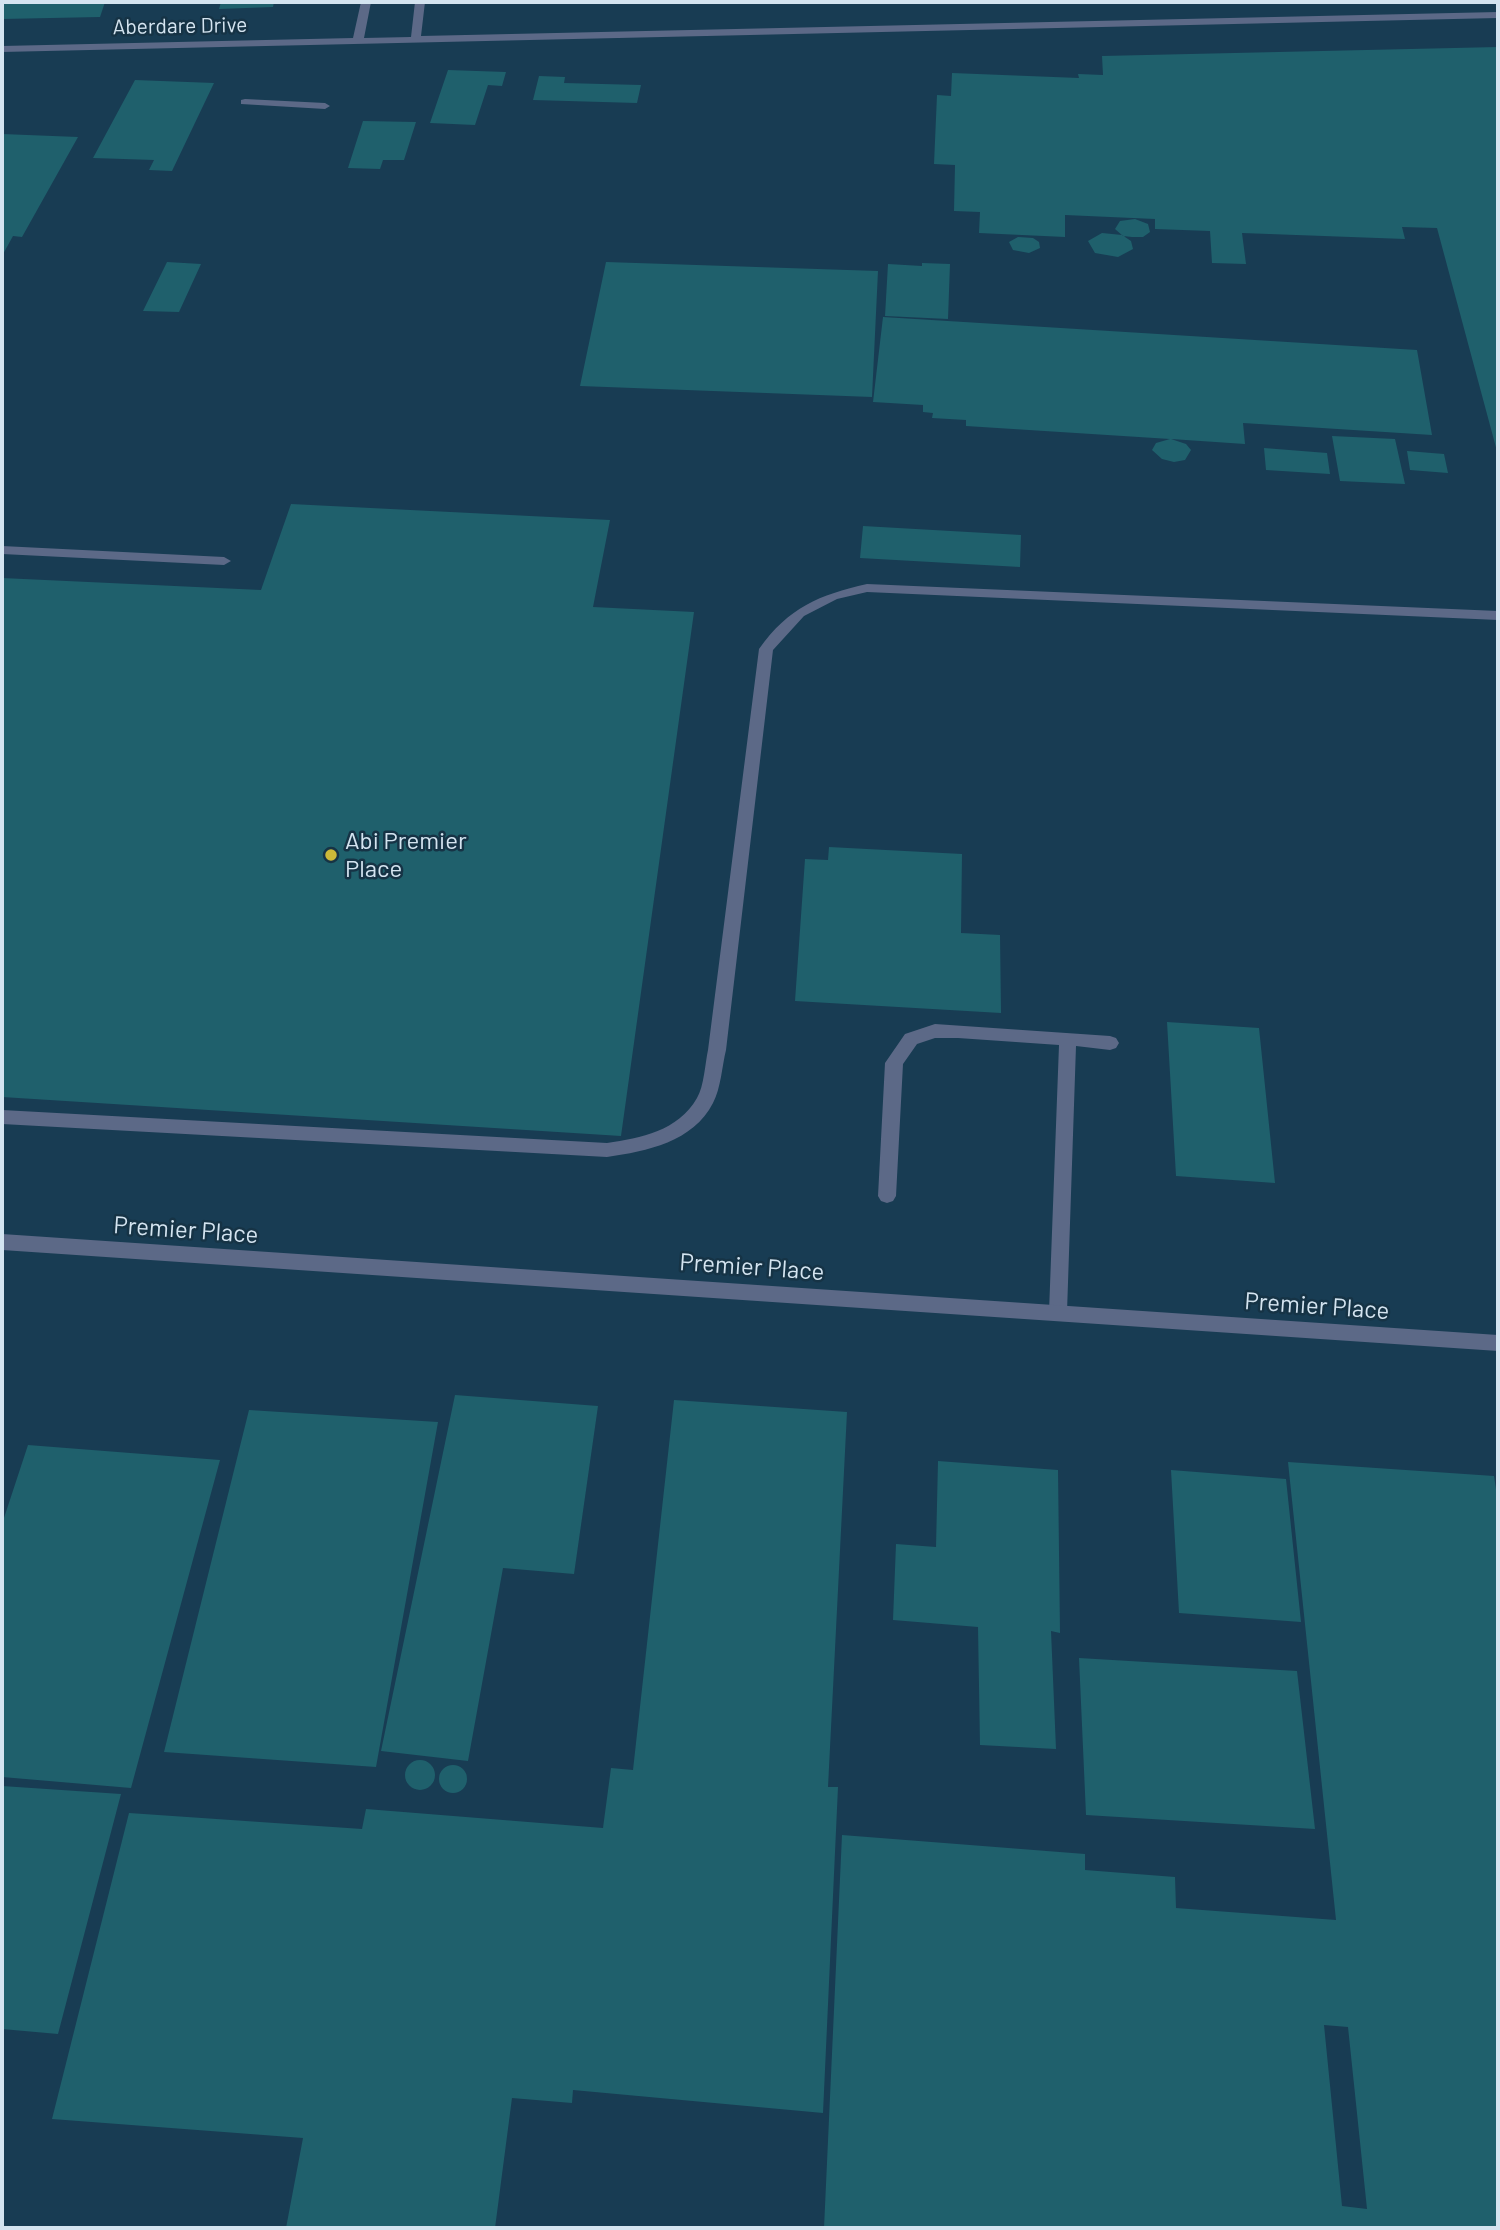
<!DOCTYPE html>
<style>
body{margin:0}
#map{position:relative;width:1500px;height:2230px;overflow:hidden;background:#163345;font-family:Barlow,sans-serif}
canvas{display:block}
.frame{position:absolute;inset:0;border:4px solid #d4e4f0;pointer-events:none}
</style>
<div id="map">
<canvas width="1500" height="2230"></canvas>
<div class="frame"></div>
</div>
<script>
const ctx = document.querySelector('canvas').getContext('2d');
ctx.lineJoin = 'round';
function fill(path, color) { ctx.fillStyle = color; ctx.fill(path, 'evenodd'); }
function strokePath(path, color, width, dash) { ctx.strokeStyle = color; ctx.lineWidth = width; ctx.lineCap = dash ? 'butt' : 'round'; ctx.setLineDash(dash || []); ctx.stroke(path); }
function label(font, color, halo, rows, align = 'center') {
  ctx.font = font + ' Barlow,sans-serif'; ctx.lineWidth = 5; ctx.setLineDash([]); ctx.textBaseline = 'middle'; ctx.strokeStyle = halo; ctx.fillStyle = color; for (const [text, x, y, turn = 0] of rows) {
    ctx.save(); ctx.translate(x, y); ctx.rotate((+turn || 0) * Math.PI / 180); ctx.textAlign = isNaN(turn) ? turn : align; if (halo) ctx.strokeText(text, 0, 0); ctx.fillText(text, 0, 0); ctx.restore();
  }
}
const built = new Path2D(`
 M2 2H1498V2228H2Z`);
const building = new Path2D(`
 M2 2H105L100 17 2 19Z
 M221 2H274L273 7 219 9Z
 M1498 47V455L1437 228 1402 227 1405 239 1242 233 1246 264 1212 263 1210 231 1155 229V219L1065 215V237L979 233 980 212 954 211 955 165 934 164 937 95 951 96 952 73 1079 78 1078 74 1103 75 1102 56Z
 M448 70 506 72 502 86 488 85 475 125 430 123Z
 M539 76 565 77 564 83 641 85 637 103 533 100Z
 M135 80 214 83 172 171 149 170 154 160 93 158Z
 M363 121 416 122 404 160H383L380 169 348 168Z
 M2 134 78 137 22 237 13 236 2 256Z
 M1135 219 1148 224 1150 232 1143 237H1132L1123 236 1115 229 1120 221Z
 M1102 233 1122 235 1131 241 1133 249 1118 257 1095 253 1088 241Z
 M1018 237 1033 238 1039 242 1040 248 1029 253 1013 250 1009 242Z
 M167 262 201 264 179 312 143 311Z
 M606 262 878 271 872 397 580 386Z
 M922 263 950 264 948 319 885 316 888 264 922 266Z
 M883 317 1417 350 1432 435 1243 423 1245 444 1171 439 1186 444 1191 450 1185 460 1174 462 1162 459 1152 450 1156 443 1170 439 966 426V420L932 418 933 413 923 412V405L873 402Z
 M1332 436 1395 439 1405 484 1340 481Z
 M1264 448 1327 453 1330 474 1266 470Z
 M1407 451 1444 454 1448 473 1410 470Z
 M291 504 610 520 593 607 694 612 621 1136 2 1097V578L261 590Z
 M863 526 1021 535 1020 567 860 558Z
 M829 847 962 854 961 933 1000 935 1001 1013 795 1001 805 859 828 860Z
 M1167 1022 1259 1028 1275 1183 1176 1176Z
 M455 1395 598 1406 574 1574 503 1568 468 1761 381 1751Z
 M674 1400 847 1412 828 1787H838L823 2113 573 2090 572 2103 512 2098 495 2228H286L303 2138 52 2119 129 1813 362 1829 366 1809 603 1828 611 1768 633 1770Z
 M249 1410 438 1422 376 1767 164 1752Z
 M28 1445 220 1460 131 1788 2 1777V1524Z
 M938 1461 1058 1470 1060 1633 1051 1631 1056 1749 980 1745 978 1627 893 1620 896 1544 936 1547Z
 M1288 1462 1494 1476 1498 1502V2228H824L842 1835 1085 1854V1870L1175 1877 1176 1908 1336 1920ZM1324 2025 1348 2027 1367 2209 1342 2206Z
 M1171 1470 1286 1479 1301 1622 1179 1613Z
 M1079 1658 1297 1671 1315 1829 1086 1815Z
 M405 1775a15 15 0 1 1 30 0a15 15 0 1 1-30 0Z
 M439 1779a14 14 0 1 1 28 0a14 14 0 1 1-28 0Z
 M2 1786 121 1794 58 2034 2 2029Z`);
const service = new Path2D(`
 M245 99 325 103 330 106 325 109 241 104V100Z
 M2 546 224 557 231 561 224 565 2 554Z
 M867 584 1498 611V620L867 592 837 599 804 616 773 650 726 1050C722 1066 721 1088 713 1103 693 1142 647 1151 607 1157L2 1124V1110L607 1143C641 1138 678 1131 697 1098 704 1086 705 1064 708 1050L759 649C789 607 819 595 867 584Z
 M935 1024 1110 1036 1116 1038 1119 1043 1116 1048 1110 1050 1076 1046 1067 1312 1065 1318 1058 1320 1051 1318 1049 1312 1059 1045 958 1038H935L917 1044 903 1064 896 1196 893 1201 887 1203 881 1201 878 1196 885 1063 905 1034Z`);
const minor = new Path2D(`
 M361 2H371L364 38 411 37 415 2H425L421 36 1498 12V18L2 52V46L353 38Z
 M2 1234 1498 1335V1351L2 1250Z`);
const markers = [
 [331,855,7,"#ccb939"]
];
const farStreetnames = [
 ["Aberdare Drive",180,26,-1]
];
const poiNames = [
 ["Abi Premier",345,841],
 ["Place",345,869]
];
const streetNames = [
 ["Premier Place",186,1230,4],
 ["Premier Place",752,1267,4],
 ["Premier Place",1317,1306,4]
];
fill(built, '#183c53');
fill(building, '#1f606c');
fill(service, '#5c6987');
fill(minor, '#5c6987');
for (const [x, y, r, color] of markers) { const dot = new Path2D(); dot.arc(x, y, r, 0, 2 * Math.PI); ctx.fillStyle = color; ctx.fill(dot); strokePath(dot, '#163345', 2.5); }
label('21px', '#d4e4f0', '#163345', farStreetnames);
label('24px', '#d4e4f0', '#163345', poiNames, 'left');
label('24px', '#d4e4f0', '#163345', streetNames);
</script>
